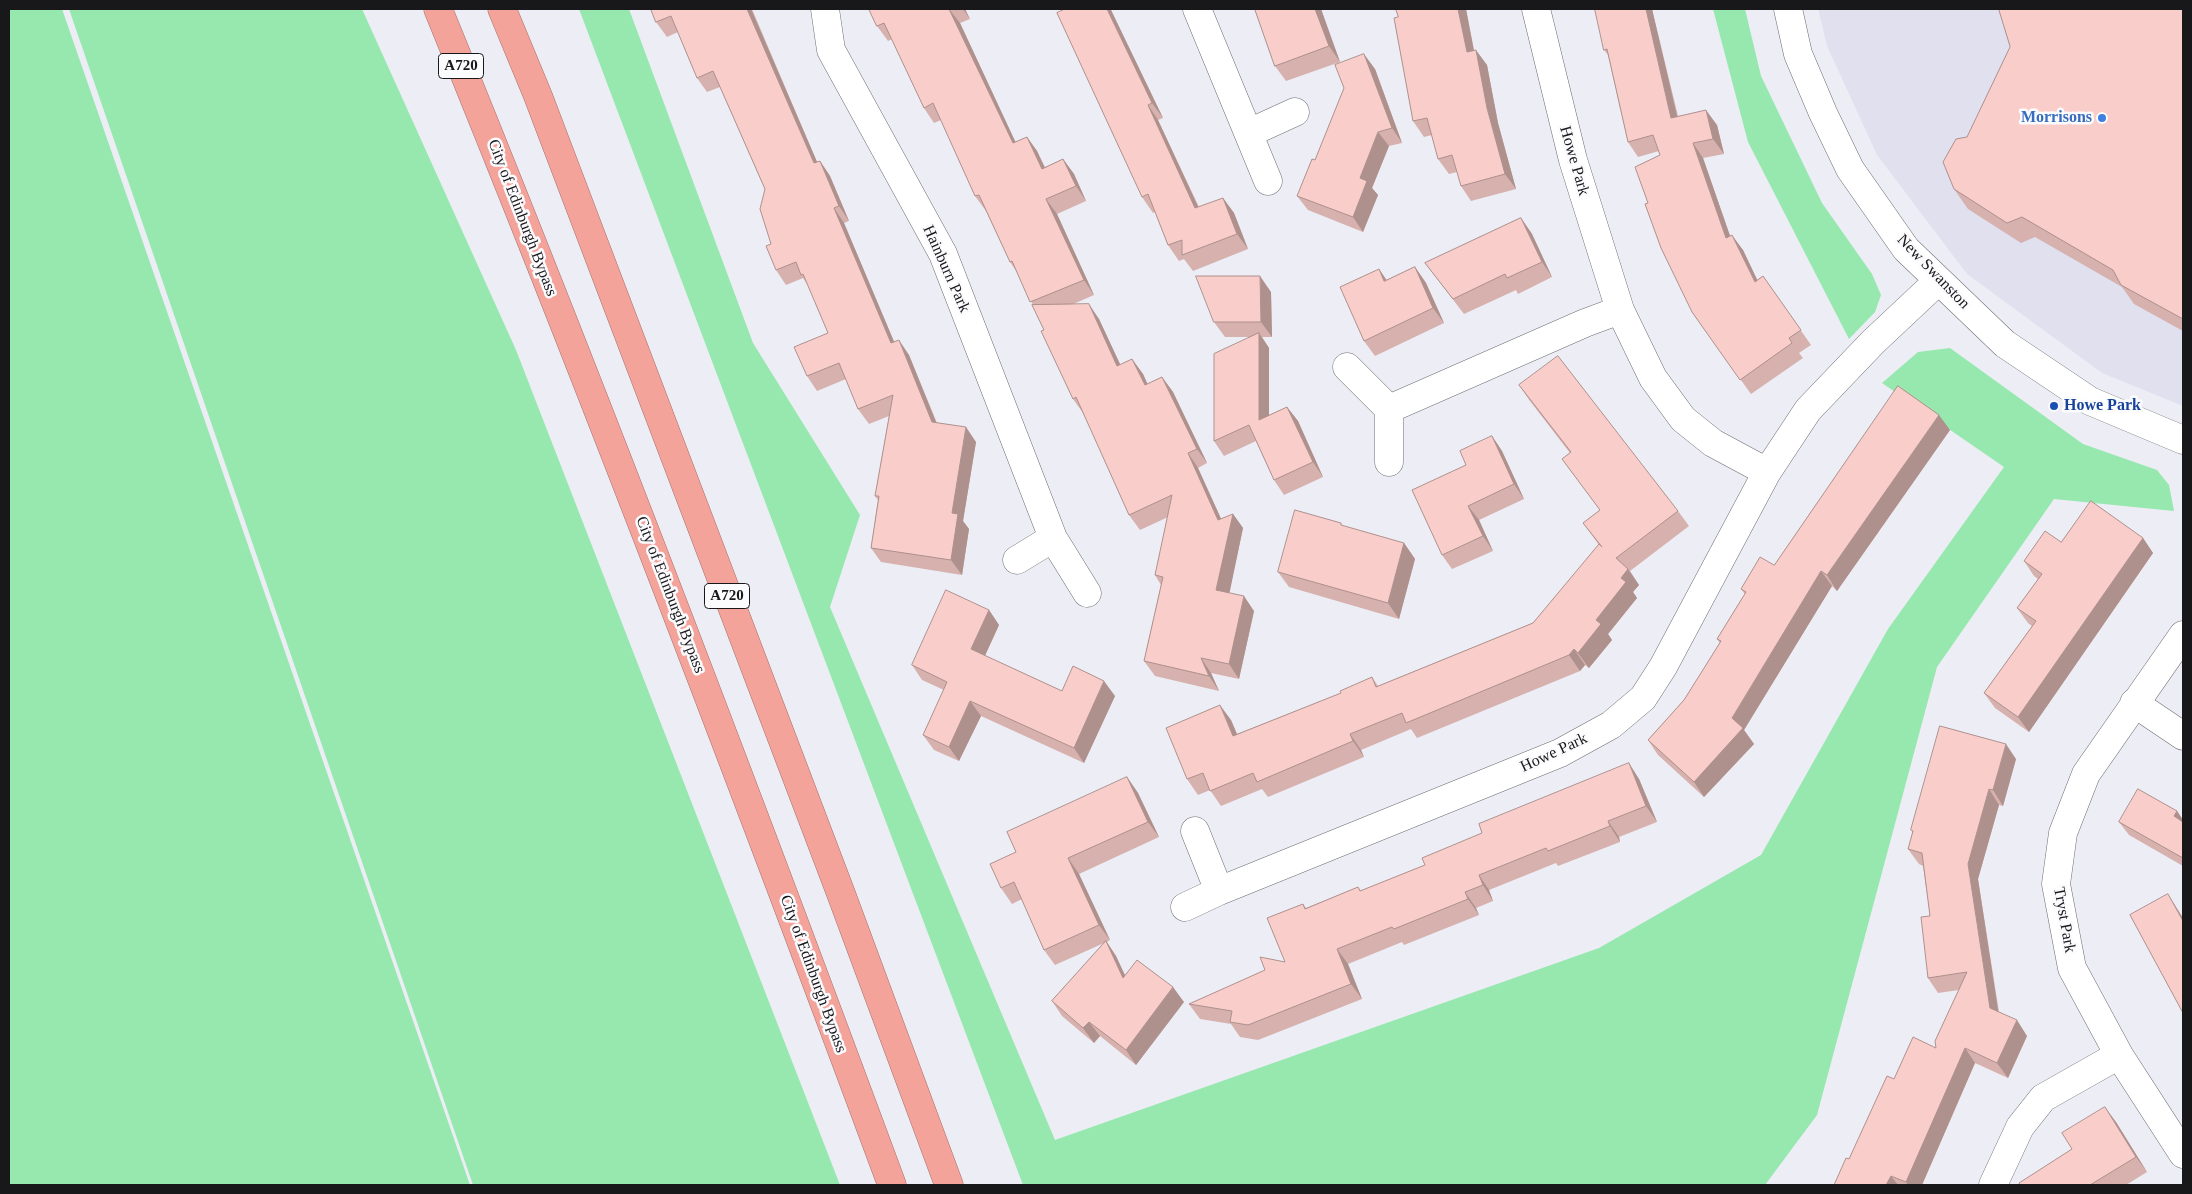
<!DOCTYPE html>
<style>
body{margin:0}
#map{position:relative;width:2192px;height:1194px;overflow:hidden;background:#ededf5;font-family:"Times New Roman",serif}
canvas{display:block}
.frame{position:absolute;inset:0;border:10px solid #18181b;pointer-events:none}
</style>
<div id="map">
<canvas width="2192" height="1194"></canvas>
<div class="frame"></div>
</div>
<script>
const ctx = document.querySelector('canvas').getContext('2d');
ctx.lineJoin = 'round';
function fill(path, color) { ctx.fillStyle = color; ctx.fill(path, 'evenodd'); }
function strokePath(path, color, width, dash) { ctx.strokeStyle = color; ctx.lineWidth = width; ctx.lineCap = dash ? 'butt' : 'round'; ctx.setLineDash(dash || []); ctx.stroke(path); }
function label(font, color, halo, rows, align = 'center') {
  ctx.font = font + ' "Times New Roman",serif'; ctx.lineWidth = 5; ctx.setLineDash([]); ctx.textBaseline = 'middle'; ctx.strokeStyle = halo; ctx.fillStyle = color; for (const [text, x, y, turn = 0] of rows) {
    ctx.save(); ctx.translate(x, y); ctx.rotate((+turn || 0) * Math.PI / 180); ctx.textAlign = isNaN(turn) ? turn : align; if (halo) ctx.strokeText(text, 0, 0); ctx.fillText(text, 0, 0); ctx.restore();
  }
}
const built = new Path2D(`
 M1818 9H2183V406L2102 373 1967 274 1877 155 1827 46Z`);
const green = new Path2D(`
 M9 9H62L470 1185H9Z
 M69 9H362L516 350 840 1185H473Z
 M579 9H629L753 343 860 515 830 607 1055 1140 1599 948 1761 855 1888 629 2004 467 1882 383 1918 352 1950 348 2083 444 2157 470 2169 485 2174 511 2054 499 1937 667 1817 1115 1765 1185H1023Z
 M1713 9H1745L1761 76 1822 203 1872 274 1881 295 1875 312 1849 339 1748 142Z`);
const street = new Path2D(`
 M825 9 831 50 943 254 1053 538 1087 593
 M1197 9 1268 181
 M1536 9 1573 160 1620 310 1653 378 1683 419 1713 443 1767 472
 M1788 9 1798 54 1823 113 1850 169 1906 249 2005 344 2090 401 2183 440
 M1249 133 1295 112
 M1347 367 1389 409V462
 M1389 409 1585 323 1620 310
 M1017 560 1053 538
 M2183 635 2086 774 2063 833 2056 884 2072 968 2119 1055 2183 1154
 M2134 703 2183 736
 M1195 831 1219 891
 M1185 907 1219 891 1560 753 1611 725 1643 698 1663 667 1767 472 1808 410 1873 342 1938 281
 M1993 1185 2020 1127 2043 1098 2119 1055`);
const highway = new Path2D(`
 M438 9C597 398 746 791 892 1185
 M502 9 538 96 840 891 949 1185`);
const wall = new Path2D(`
 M651 9H752L817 162 820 161 830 176 849 221 844 223 894 342 909 355 937 423 976 442 963 521 969 529 962 575 881 562 871 548 878 500 875 496 889 416 869 424 858 409 846 379 817 391 807 376 828 333 809 287 803 278 786 285 776 270 771 244 765 189 720 87 707 92 697 78 678 32 667 37 656 22Z
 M869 9H965L970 19 960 23 1015 142 1027 137 1037 151 1045 167 1063 159 1074 174 1086 201 1057 214 1094 295 1071 305 1099 319 1120 365 1132 359 1143 374 1147 384 1162 377 1173 392 1207 463 1198 468 1221 519 1233 514 1243 528 1229 593 1254 611 1239 679 1211 673 1219 691 1155 676 1144 661 1161 585 1155 575 1168 517 1140 530 1129 515 1084 413H1083L1073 399 1033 305 1017 272 1010 262 986 211 975 196 941 120 934 123 924 108 892 39 888 41 877 26Z
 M1065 9H1114L1111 10 1163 118 1158 120 1199 207 1223 198 1234 213 1248 249 1193 271 1184 259 1179 261 1168 245 1155 212 1153 213 1142 197Z
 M1255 9H1321L1340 62 1286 81 1275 66Z
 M1466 9 1474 50 1487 65 1498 123 1516 189 1471 201 1461 186 1457 172 1449 174 1438 159 1432 135 1424 137 1413 121 1398 17Z
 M1652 9 1678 116 1717 125 1724 154 1703 158 1730 236 1743 250 1757 280 1763 276 1811 345 1799 353 1803 358 1751 394 1692 312 1648 203 1660 155 1659 151 1638 157 1628 142 1608 55 1604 50Z
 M2183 9V331L2134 304 2122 287 2035 237 2021 243 1968 209 1954 189 1967 137Z
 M1375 69 1402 143 1389 146 1372 188 1378 195 1363 232 1308 210 1297 196 1315 160Z
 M1521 218 1532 234 1552 277 1518 294 1516 290 1464 314 1425 263Z
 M1415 267 1426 283 1444 323 1375 356 1364 341 1379 269 1386 280Z
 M1271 292 1272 337H1262L1269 348V415L1287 407 1298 421 1323 477 1284 495 1274 480 1256 441 1224 456 1214 441 1249 337H1225L1214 322Z
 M1519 385 1678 511 1689 526 1630 571 1639 585 1633 592 1637 598 1608 634 1612 640 1589 668 1585 665 1580 671 1417 738 1411 729 1361 750 1364 757 1268 797 1262 789 1221 806 1210 790 1198 795 1187 779 1231 720 1237 734 1341 693 1372 677 1378 686 1533 623 1599 545 1583 523 1600 510 1562 459 1570 453 1530 401Z
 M1950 430 1837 591 1832 586 1744 730 1754 744 1704 797 1658 755 1648 740 1684 700 1720 643 1717 639 1745 594 1741 589 1774 565Z
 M1492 436 1502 451 1524 499 1479 520 1493 551 1452 569 1442 555 1466 465Z
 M2143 538 2153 553 2029 732 1995 708 1984 693 2032 626 2028 623 2017 608 2038 579 2034 576 2024 561 2061 542Z
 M1404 543 1415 559 1399 619 1289 587 1278 572Z
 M989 610 999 625 985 656 1062 691 1115 696 1084 763 981 716 959 761 934 750 923 735 944 690 922 680 912 665Z
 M2016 759 2003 806 1999 805 1978 879 1999 1012 2027 1036 2008 1078 1975 1063 1922 1185H1834L1894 1079 1936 1048 1959 990 1938 993 1928 978 1930 916 1923 866 1919 864 1908 849 1913 833 1911 830Z
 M1127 777 1138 793 1159 837 1079 874 1110 940 1107 942 1116 956 1125 975 1184 1002 1136 1065 1100 1036 1094 1043 1062 1016 1052 1001 1104 943 1055 965 1044 950 1022 899 1012 904 1001 888 1016 852Z
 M1639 779 1657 822 1619 837 1620 842 1558 866 1556 863 1489 890 1493 901 1476 908 1479 915 1404 945 1402 942 1348 964 1362 999 1258 1040 1240 1037 1231 1024 1200 1019 1189 1004 1285 962 1303 904 1306 908 1358 887 1361 891Z
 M2177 811 2183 820V866L2129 835 2119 822Z
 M2116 1122 2147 1172 2126 1185H2020Z`);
const shadedWall = new Path2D(`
 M747 9H751L824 178 814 163Z
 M949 9 960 23 1023 158 1013 143Z
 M963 9H965L970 19Z
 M1107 9H1110L1111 10 1163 118 1152 103Z
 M1315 9H1321L1340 62 1329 46Z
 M1458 9H1466L1477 67 1467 52Z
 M1646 9H1652L1681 133 1671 118Z
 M1476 50 1487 65 1498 123 1516 189 1505 174 1487 108Z
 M1364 54 1375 69 1402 143 1392 128Z
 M1148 105 1158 120 1206 224 1195 208Z
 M1706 110 1717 125 1724 154 1713 139Z
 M1378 132 1389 146 1372 188 1378 195 1363 232 1353 217 1360 178Z
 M1027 137 1037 151 1052 184 1042 169Z
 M1693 143 1703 158 1736 253 1726 238Z
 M1063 159 1074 174 1086 201 1076 186Z
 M820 161 830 176 849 221 839 206Z
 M1223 198 1234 213 1248 249 1237 234Z
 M1046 199 1057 214 1094 295 1084 280Z
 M834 208 844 223 901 358 891 343Z
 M1521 218 1532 234 1552 277 1542 262Z
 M1732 235 1743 250 1765 296 1755 282Z
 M1415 267 1426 283 1444 323 1433 308Z
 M1379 269 1390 285 1384 281Z
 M1260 276 1271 292 1272 337 1261 322Z
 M1089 304 1099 319 1128 381 1117 366Z
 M1259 333 1269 348V434L1259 420Z
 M899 340 909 355 942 437 932 422Z
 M1132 359 1143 374 1155 400 1145 385Z
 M1162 377 1173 392 1207 463 1197 449Z
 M1287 407 1298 421 1323 477 1313 462Z
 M1939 415 1950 430 1837 591 1827 575Z
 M966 427 976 442 963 521 969 529 962 575 951 560 952 513Z
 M1492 436 1502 451 1524 499 1514 484Z
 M1188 453 1198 468 1228 534 1233 514 1243 528 1227 605 1216 590 1218 520Z
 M1468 506 1479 520 1493 551 1483 536Z
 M2143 538 2153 553 2029 732 2018 717Z
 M1404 543 1415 559 1399 619 1388 603Z
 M1628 569 1639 585 1633 592 1637 598 1608 634 1612 640 1589 668 1578 653 1596 620 1621 578Z
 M1821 571 1832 586 1744 730 1754 744 1704 797 1694 782Z
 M1244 596 1254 611 1239 679 1229 664Z
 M989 610 999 625 981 664 971 649Z
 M1574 649 1585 665 1580 671 1569 655Z
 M1201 658 1211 673 1219 691 1209 676Z
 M1104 681 1115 696 1084 763 1074 748Z
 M970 701 981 716 959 761 949 747Z
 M1220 705 1231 720 1244 751 1233 736Z
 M1350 734 1361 750 1364 757 1353 741Z
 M2006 744 2016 759 2003 806 1993 790Z
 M1629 763 1639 779 1657 822 1646 806Z
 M1127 777 1138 793 1159 837 1148 822Z
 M1989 789 1999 805 1978 879 2000 1023 1990 1008 1968 864Z
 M2177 811 2183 820V830L2174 816Z
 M1608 821 1619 837 1620 842 1610 826Z
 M1068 858 1079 874 1110 940 1099 925Z
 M1479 875 1489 890 1493 901 1483 885Z
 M1465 892 1476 908 1479 915 1468 899Z
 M2168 894 2183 918V921Z
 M1106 941 1116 956 1133 993 1123 978Z
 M1337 949 1348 964 1362 999 1351 984Z
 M1173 987 1184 1002 1136 1065 1126 1050Z
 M2017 1020 2027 1036 2008 1078 1997 1063Z
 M1089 1022 1100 1036 1094 1043 1083 1028Z
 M1965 1048 1975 1063 1922 1185H1908L1906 1182Z
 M2105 1107 2116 1122 2147 1172 2136 1157Z
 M1891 1176 1898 1185H1886Z`);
const building = new Path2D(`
 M651 9H747L814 163 820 161 839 206 834 208 891 343 899 340 932 422 966 427 952 513 958 514 951 560 871 548 879 496H875L893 395 858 409 839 363 807 376 794 347 828 333 803 274 801 275 796 262 776 270 766 246 771 244 760 209 765 189 713 71 697 78 671 16 656 22Z
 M869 9H949L1013 143 1027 137 1042 169 1063 159 1076 186 1046 199 1084 280 1030 302 1012 261 1010 262 979 195 975 196 933 103 924 108 884 23 877 26Z
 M1065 9H1107L1152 103 1148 105 1195 208 1223 198 1237 234 1182 255V240L1168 245 1148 194 1142 197 1057 13Z
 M1255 9H1315L1329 46 1275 66Z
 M1396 9H1458L1467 52 1476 50 1487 108 1505 174 1461 186 1452 155 1438 159 1427 118 1413 121 1394 18 1398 17Z
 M1595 9H1646L1671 118 1706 110 1713 139 1693 143 1726 238 1732 235 1755 282 1763 276 1801 330 1789 338 1792 343 1740 380 1692 312 1661 248 1645 204 1648 203 1635 167 1660 155 1653 135 1628 142 1607 49 1604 50Z
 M1999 9H2183V319L2121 285 2113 270 2022 217 2007 223 1954 189 1943 162 1956 139 1967 137 2010 47Z
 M1364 54 1392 128 1378 132 1360 178 1367 181 1353 217 1297 196 1312 159 1315 160 1344 88 1335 65Z
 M1521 218 1542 262 1507 278 1505 274 1453 299 1425 263Z
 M1415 267 1433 308 1364 341 1340 287 1379 269 1384 281Z
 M1196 276H1260L1261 322H1214Z
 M1089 304 1117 366 1132 359 1145 385 1162 377 1197 449 1188 453 1218 520 1233 514 1216 590 1244 596 1229 664 1201 658 1209 676 1144 661 1163 577 1155 575 1172 495 1129 515 1076 397 1073 399 1041 331 1044 330 1032 305Z
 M1259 333V420L1287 407 1313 462 1274 480 1249 425 1214 441V354Z
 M1558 356 1678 511 1616 558 1628 569 1621 578 1626 582 1596 620 1601 624 1578 653 1574 649 1569 655 1406 723 1402 713 1350 734 1353 741 1257 782 1253 773 1210 791 1203 773 1187 779 1166 728 1220 705 1233 736 1341 693 1340 691 1372 677 1376 687 1533 623 1599 544 1602 547 1583 523 1600 510 1562 459 1571 452 1519 385Z
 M1898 386 1939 415 1827 575 1821 571 1732 718 1743 728 1694 782 1648 740 1684 700 1721 641 1717 639 1746 592 1741 589 1760 557 1774 565Z
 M1492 436 1514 484 1468 506 1483 536 1442 555 1412 490 1466 465 1460 451Z
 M2091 501 2143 538 2018 717 1984 693 2036 621 2017 608 2042 574 2024 561 2045 531 2061 542Z
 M1295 510 1341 523V525L1404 543 1388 603 1278 572Z
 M946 590 989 610 971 649 1062 691 1073 666 1104 681 1074 748 970 701 949 747 923 735 947 682 912 665Z
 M1940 726 2006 744 1993 790 1989 789 1968 864 1990 1008 2017 1020 1997 1063 1965 1048 1906 1182 1891 1176 1886 1185H1834L1846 1158 1849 1159 1887 1076 1894 1079 1913 1037 1936 1048 1935 1041 1967 972 1928 978 1921 917 1930 916 1922 853 1908 849 1913 831 1911 830Z
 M1629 763 1646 806 1608 821 1610 826 1548 851 1546 848 1479 875 1483 885 1465 892 1468 899 1394 929 1392 927 1337 949 1351 984 1248 1025 1230 1022 1232 1011 1189 1004 1265 970 1260 957 1285 962 1267 918 1303 904 1305 909 1358 887 1360 891 1425 865 1422 858 1482 833 1479 824Z
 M1127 777 1148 822 1068 858 1099 925 1044 950 1014 882 1001 888 990 864 1016 852 1007 832Z
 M2138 789 2177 811 2174 816 2183 822V858L2119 822Z
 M2168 894 2183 921V1013L2130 915Z
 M1106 941 1123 978 1137 960 1173 987 1126 1050 1089 1022 1083 1028 1052 1001Z
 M2105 1107 2136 1157 2090 1185H2020L2019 1183 2072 1149 2062 1133Z`);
const markers = [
 [2102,118,5,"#3f7fe0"],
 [2054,406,5,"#1a4fb4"]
];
const shields = [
 [461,66,45],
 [727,596,45]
];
const shieldNames = [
 ["A720",461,66],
 ["A720",727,596]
];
const shopNames = [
 ["Morrisons",2092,118]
];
const streetNames = [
 ["Howe Park",1574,161,74],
 ["City of Edinburgh Bypass",522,218,69],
 ["Hainburn Park",946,269,66],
 ["New Swanston",1933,272,46],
 ["City of Edinburgh Bypass",670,595,69],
 ["Howe Park",1554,753,-25],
 ["Tryst Park",2064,920,80],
 ["City of Edinburgh Bypass",813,974,70]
];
const transitNames = [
 ["Howe Park",2064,406]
];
fill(built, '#e1e0ef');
fill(green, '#96e8af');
strokePath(street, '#6d6d74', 29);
strokePath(highway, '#a7726e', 29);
strokePath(street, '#fff', 28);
strokePath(highway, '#f4a39b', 28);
fill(wall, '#d6b1ae');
fill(shadedWall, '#ae908d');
fill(building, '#f9ceca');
strokePath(building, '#ae908d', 1);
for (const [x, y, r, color] of markers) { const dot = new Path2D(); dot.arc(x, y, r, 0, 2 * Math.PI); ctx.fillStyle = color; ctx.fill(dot); strokePath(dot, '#fbfbfe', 2); }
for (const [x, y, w] of shields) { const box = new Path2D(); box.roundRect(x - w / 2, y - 12.5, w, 25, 4); ctx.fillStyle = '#fbfbfe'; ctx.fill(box); strokePath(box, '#18181b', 1); }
label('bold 15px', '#18181b', null, shieldNames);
label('bold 16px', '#366cbe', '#fbfbfe', shopNames, 'right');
label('16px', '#18181b', '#fbfbfe', streetNames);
label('bold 16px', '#164399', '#fbfbfe', transitNames, 'left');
</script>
